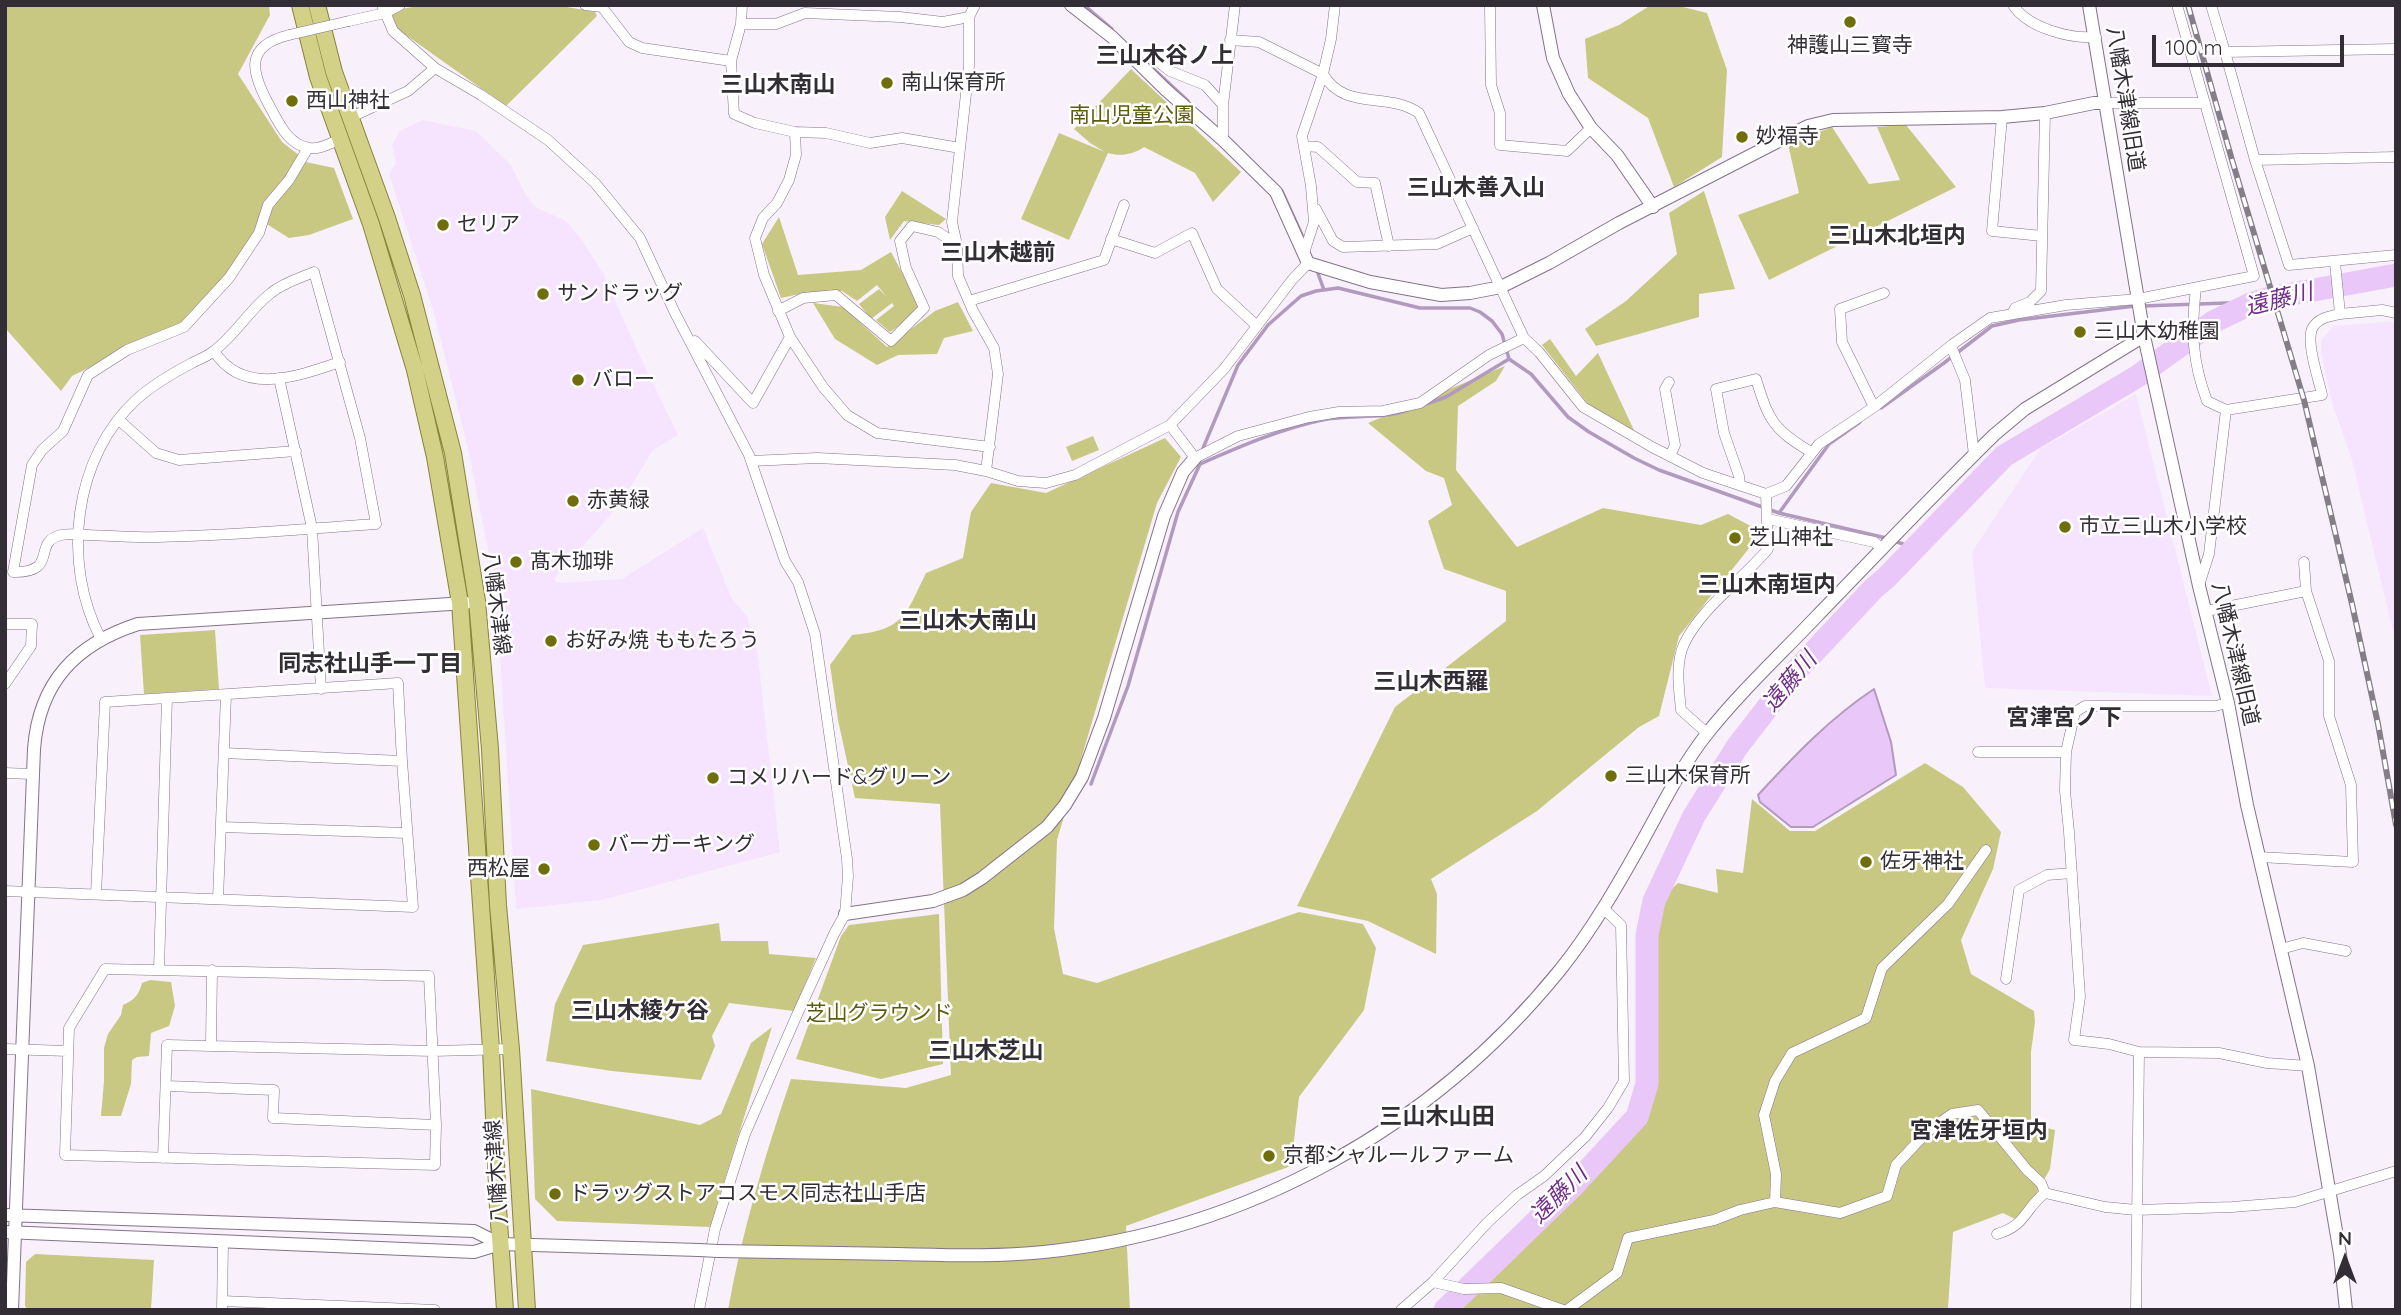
<!DOCTYPE html>
<meta charset="utf-8">
<style>
body{margin:0}
#map{position:relative;width:2401px;height:1315px;overflow:hidden;background:#f8f1fc;font-family:Quicksand,sans-serif}
canvas{display:block}
.frame{position:absolute;inset:0;border:7px solid #332d36;pointer-events:none}
.north{position:absolute;left:2310px;top:1224px;width:70px;height:70px;-webkit-text-stroke:5px #fff;paint-order:stroke;rotate:0deg;font-size:19px;font-weight:700;line-height:28px;text-align:center;color:#332d36}
.north::after{content:'';display:block;margin:auto;width:24px;height:32px;background:#332d36;clip-path:polygon(50% 0,100% 100%,50% 72%,0 100%)}
.scale{position:absolute;left:2152px;top:35px;width:192px;height:32px;box-sizing:border-box;border:4px solid #332d36;border-top:0;padding-left:9px;font-size:21px;line-height:24px;white-space:nowrap;color:#332d36;-webkit-text-stroke:5px #fff;paint-order:stroke}
</style>
<div id="map">
<canvas width="2401" height="1315"></canvas>
<div class="frame"></div>
<div class="north">N</div>
<div class="scale">100 m</div>
</div>
<script>
const g = document.querySelector('canvas').getContext('2d');
g.lineJoin = 'round';
function fill(path, color) { g.fillStyle = color; g.fill(path, 'evenodd'); }
function trace(path, color, width, dash) { g.strokeStyle = color; g.lineWidth = width; g.lineCap = dash ? 'butt' : 'round'; g.setLineDash(dash || []); g.stroke(path); }
function drawText(font, color, halo, rows, align = 'center') {
  g.font = font + ' Quicksand,"Noto Sans JP",sans-serif'; g.lineWidth = 5; g.setLineDash([]); g.textBaseline = 'middle'; g.strokeStyle = halo; g.fillStyle = color; for (const [text, x, y, turn = 0] of rows) {
    g.save(); g.translate(x, y); g.rotate((+turn || 0) * Math.PI / 180); g.textAlign = isNaN(turn) ? turn : align; if (halo) g.strokeText(text, 0, 0); g.fillText(text, 0, 0); g.restore();
  }
}
fill(new Path2D(`
 M423,120L476,131L510,164L526,195L535,207L566,221L582,240L603,273L637,350L678,435L653,450L628,491L608,518L554,579L557,583L622,579L703,528L732,599L746,615L754,635L758,656L780,852L602,900L516,909L496,591L468,448L433,310L389,174L396,163L392,145L400,131Z
 M2396,321V644L2352,460L2332,403L2321,352V340L2334,326Z
 M2136,394L2212,696L1985,688L1972,552L2040,449Z`), '#f6e4ff');
fill(new Path2D(`
 M5,5H269L270,15L238,74L282,142L300,156L255,231L225,276L180,323L72,376L61,391L5,328Z
 M426,5H556L595,12L597,16L506,106L396,28L388,11Z
 M1651,5H1675L1707,13L1727,70L1722,157L1674,187L1648,118L1588,78L1585,39L1619,25Z
 M1131,69L1241,172L1213,202L1195,173L1144,147C1135,154 1120,157 1108,153L1069,240L1021,219L1059,133L1105,152L1090,143L1074,129Z
 M1906,125L1956,187L1769,280L1738,215L1799,193L1788,144L1832,127L1869,184L1900,180L1877,127Z
 M306,162L334,168L353,219L309,235L289,238L265,223L282,191Z
 M902,191L946,219L939,225L904,221L890,240L885,217Z
 M1704,191L1735,289L1699,294V317L1596,346L1585,329L1626,301L1677,254L1669,213Z
 M779,217L798,275L861,270L891,252L922,310L890,332L876,320L894,306L892,303L871,319L859,304L879,289L887,297L877,285L857,301L842,291L804,293L781,298L762,244Z
 M958,302L973,331L944,338L937,354L898,355L877,365L835,339L813,303L843,307L887,347L935,311Z
 M1550,339L1576,376L1598,353L1638,439L1588,404L1542,345Z
 M1505,366L1496,381L1458,406L1456,470L1517,547L1603,508L1701,525L1728,514L1762,532L1679,636L1659,716L1639,727L1537,811L1431,879L1437,894L1436,954L1368,921L1297,906L1395,707L1506,621V591L1444,569L1428,521L1452,505L1444,478L1426,471L1368,423Z
 M1093,436L1099,450L1072,461L1066,447Z
 M1165,438L1181,457L1157,503L1057,840L1054,928L1063,974L1097,983L1299,912L1363,924L1376,948L1364,1010L1299,1097L1291,1166L1126,1226L1130,1310H728C742,1231 765,1155 791,1079L906,1088L951,1075L940,804L855,798L838,720L830,665L852,635C904,630 905,616 926,573L963,558L971,512L991,483L1046,493Z
 M215,630L219,689L144,694L140,635Z
 M1925,763L1963,787L2001,832L1993,869L1961,940L1971,974L2034,1011L2035,1022L2031,1052V1124L2055,1130L2050,1169L2021,1222L2003,1213L1953,1232L1948,1308L1456,1310L1515,1255L1640,1124L1652,1080L1653,934L1662,898L1678,883L1718,893L1716,869L1743,873L1752,799L1790,831H1815Z
 M939,914L943,1064L881,1079L796,1059L841,936L849,925Z
 M719,923L721,941H768L769,954L816,958L794,1011L729,1003L712,1036L715,1046L701,1080L612,1071L546,1061L555,1004L583,945Z
 M150,980L171,982L175,1006L169,1026L151,1033L149,1056L137,1057L132,1060L131,1084L121,1116H101L104,1081V1048L108,1034L121,1015L123,1005C135,1000 139,994 142,983Z
 M772,1027L710,1227L557,1221L535,1199L531,1089L700,1125L721,1114L751,1043Z
 M35,1254L154,1260L151,1310H28L25,1306L26,1262Z`), '#c8c882');
const water = new Path2D(`
 M1874,689L1891,742L1896,775L1813,827H1791L1760,802L1758,795C1794,756 1830,718 1874,689Z`);
fill(water, '#e9c7f8');
trace(water, '#b299be', 2);
trace(new Path2D(`
 M1084,5L1112,29
 M1145,61L1188,101
 M1282,191L1302,235
 M1316,268L1324,290
 M2143,306L2254,302
 M1426,404L1446,397L1509,359
 M1881,408L1944,363L1992,326L2019,320L2135,306
 M1201,453L1238,365L1268,325L1301,296L1316,291L1338,288L1420,308H1470L1480,312L1492,321L1502,334L1509,359L1531,374L1568,417L1589,432L1634,458L1659,470L1779,513L1886,538
 M1198,469L1199,460
 M1779,513L1829,444L1860,422
 M1894,541L1915,548
 M1091,784L1128,686L1178,512L1200,464C1239,447 1280,429 1322,420C1351,414 1381,420 1408,410`), '#b299be', 3.5);
trace(new Path2D(`
 M1445,1310L1574,1185L1637,1117L1647,1084V935L1654,901L1694,816L1737,747L1795,672L1873,589L1886,578L2004,456L2138,376L2213,322L2250,304L2270,298L2396,275`), '#e9c7f8', 23);
const minor = new Path2D(`
 M382,5L393,31L435,68L481,95L548,140L595,183L640,238L675,313L749,455L785,561L798,582L815,634L847,859L848,876L845,914L834,934L796,1017L745,1134L715,1229L699,1310
 M585,5L602,7L629,42L642,48L731,61
 M742,5L741,24L731,61L734,114L755,123L795,132L826,133L870,143L902,138L960,148
 M975,5L969,17V66L952,222L957,245L958,276L973,311L994,348L998,374L986,471L1018,481L1046,483L1075,475L1170,425L1224,369L1292,280L1308,263
 M1490,5L1491,85L1500,113V145L1567,151L1591,128
 M2013,5C2028,28 2070,39 2096,37
 M2211,5L2225,52L2396,49
 M349,21L385,13L400,5
 M741,24H776L805,13L900,17L943,22L969,17
 M289,35C244,46 251,72 269,105C279,123 287,144 309,148C319,150 331,143 340,139L342,136
 M1230,40L1259,42L1323,74C1345,112 1387,91 1419,113L1524,338L1539,352L1583,407L1652,447L1703,473L1766,494L1786,486L1819,444L1874,407L1953,344L1990,318L2066,305L2138,299L2254,276L2177,5
 M2225,52L2255,160L2289,265L2396,255
 M1152,57L1170,71L1205,85L1223,105
 M2106,103H2205
 M2002,117L1992,231L2042,236
 M349,118L408,91L435,68
 M795,132L796,155L789,180L777,203L763,218L755,238L764,275L790,337L823,387L847,415L877,433L990,447
 M1223,140V105L1235,5
 M1304,146L1318,147L1357,182L1375,183L1389,246
 M2255,160L2396,157
 M1316,209L1333,241L1343,247L1437,244L1473,228
 M1111,239L1155,253L1192,233L1217,289L1257,326
 M1304,253L1314,222L1311,186L1302,136L1323,74L1331,39L1335,5
 M2335,262L2340,314L2382,310L2396,313
 M2196,288C2191,330 2192,361 2207,401L2226,410L2322,395C2319,380 2306,343 2312,329C2317,318 2330,316 2340,314
 M969,301L1104,260L1124,205
 M778,311L803,298L836,295L891,341L924,308L906,268L900,241L912,226L938,232L957,245
 M2012,314L2015,308L2030,302L2041,291L2045,113
 M695,341L753,403L790,337
 M1951,346L1965,380L1974,455
 M214,351C243,397 299,376 340,362
 M279,378L312,528L321,689
 M1669,382L1665,389L1675,445L1670,456
 M1874,407L1842,342L1840,309L1884,293
 M119,420L156,453L179,460L296,451
 M1170,425L1195,458L1238,436L1309,417L1339,412L1383,411L1420,403L1489,355L1524,338
 M751,461L817,458L955,465L986,471
 M1740,485L1739,476L1724,433L1716,389L1756,379C1769,421 1773,429 1811,452
 M1768,519L1874,542L1883,549
 M2199,585L2209,554L2226,410
 M2206,611L2306,591
 M5,624H32L31,646L5,684
 M101,639C61,564 73,456 138,398C154,384 173,373 192,363C199,359 209,356 215,350C236,334 250,309 271,293C283,283 300,278 314,272L360,438L376,524C304,529 230,536 158,537C134,538 111,536 88,535C80,535 70,533 61,535C31,542 60,573 13,572L32,465L42,450L63,431L88,375L127,350L184,327L229,278L259,233L268,205L289,180L308,148
 M2228,703L2215,706H2085L2075,712L2066,752L2065,791L2069,832L2080,997L2074,1040L2109,1044L2139,1052L2219,1053L2267,1063L2308,1066
 M1708,734L1681,710C1679,689 1675,664 1684,644C1701,608 1742,580 1768,549L1766,494
 M1978,752H2066
 M224,753L402,761
 M5,773L32,774
 M221,827L407,833
 M2259,857L2353,862L2351,785L2329,716V661L2306,591L2304,562
 M5,891L413,907L402,761L398,683L105,702L96,894
 M218,899L226,695
 M2281,949L2303,943L2346,951
 M105,969L429,976L436,1125L435,1165L65,1155L69,1028Z
 M159,969L167,698
 M2006,979L2019,890L2047,875L2072,873
 M211,1045L212,970
 M5,1049L68,1051
 M167,1086L274,1090L273,1118L436,1125
 M163,1158L167,1045L433,1051L511,1049
 M1775,1202L1776,1174L1764,1115L1775,1081L1792,1053L1866,1018L1882,968L1948,904L1986,850
 M1997,1234C2027,1225 2024,1209 2045,1193
 M1433,1282L1464,1289L1501,1288L1563,1310
 M222,1301L435,1310
 M222,1310L223,1242
 M1401,1310L1433,1282L1487,1223L1517,1195L1544,1176L1585,1137L1608,1108L1624,1081L1621,925L1603,908
 M1567,1310L1617,1273L1628,1238L1714,1220L1740,1210L1775,1202L1840,1213L1887,1196L1896,1165L1927,1132L1952,1114L1978,1110L2027,1170L2041,1183L2045,1193L2105,1207L2136,1210L2232,1207L2295,1202L2396,1171
 M2136,1310L2139,1052`);
const tertiary = new Path2D(`
 M1071,5L1112,37L1166,90L1223,140L1276,192L1308,263L1370,282L1441,295L1470,293L1501,287L1549,263L1619,223L1808,126L1833,120L2002,117L2045,113L2094,103H2106
 M1543,5L1553,58L1569,94L1591,128L1617,155L1653,207
 M2089,5L2144,336L2199,586L2228,703L2247,805L2308,1066L2340,1254L2346,1310
 M845,914L933,901L963,890L982,878L1047,827L1065,805L1082,777L1104,718L1164,516L1183,472L1195,458
 M5,1215L474,1231L500,1244
 M5,1232L474,1252L500,1244L699,1250
 M718,1251C778,1252 838,1253 898,1254C946,1255 995,1257 1044,1252C1247,1231 1432,1128 1560,970C1592,930 1618,885 1643,840C1663,804 1681,767 1706,735C1740,692 1780,655 1817,616C1876,555 1934,494 1994,435L2025,409L2144,336
 M12,1310L34,749C39,682 76,644 138,624L466,603`);
const primary = new Path2D(`
 M300,5L318,77L371,224L415,370L435,457L460,603L491,1049L498,1208L505,1310
 M317,5L334,72L387,218L412,295L453,453L477,601L490,749L498,905L511,1049L527,1310`);
trace(minor, '#83738a', 11);
trace(tertiary, '#83738a', 14);
trace(primary, '#888337', 18);
trace(minor, '#fff', 10);
trace(tertiary, '#fff', 12);
trace(primary, '#d3d188', 16);
const rail = new Path2D(`
 M2188,5L2232,160L2304,400L2352,604L2378,724L2396,825`);
trace(rail, '#847e88', 6);
trace(rail, '#fff', 3.5, [10]);
const minorBridge = new Path2D(`
 M289,35L349,21`);
const tertiaryBridge = new Path2D(`
 M699,1250L718,1251`);
trace(minorBridge, '#83738a', 11, []);
trace(tertiaryBridge, '#83738a', 14, []);
trace(minorBridge, '#fff', 10);
trace(tertiaryBridge, '#fff', 12);
for (const [x, y, r, color] of [
 [1850,22,7,"#706d0c"],
 [887,83,7,"#706d0c"],
 [292,101,7,"#706d0c"],
 [1742,137,7,"#706d0c"],
 [443,225,7,"#706d0c"],
 [543,294,7,"#706d0c"],
 [2080,332,7,"#706d0c"],
 [578,380,7,"#706d0c"],
 [573,501,7,"#706d0c"],
 [2065,527,7,"#706d0c"],
 [1735,538,7,"#706d0c"],
 [516,562,7,"#706d0c"],
 [551,641,7,"#706d0c"],
 [1611,776,7,"#706d0c"],
 [713,778,7,"#706d0c"],
 [594,845,7,"#706d0c"],
 [1866,862,7,"#706d0c"],
 [544,869,7,"#706d0c"],
 [1269,1156,7,"#706d0c"],
 [555,1194,7,"#706d0c"]
]) { const dot = new Path2D(); dot.arc(x, y, r, 0, 2 * Math.PI); g.fillStyle = color; g.fill(dot); trace(dot, '#fff', 2.5); }
drawText('21px', '#332d36', '#fff', [
 ["神護山三寳寺",1850,46,"center"],
 ["南山保育所",901,83],
 ["西山神社",306,101],
 ["妙福寺",1756,137],
 ["セリア",457,225],
 ["サンドラッグ",557,294],
 ["三山木幼稚園",2094,332],
 ["バロー",592,380],
 ["赤黄緑",587,501],
 ["市立三山木小学校",2079,527],
 ["芝山神社",1749,538],
 ["髙木珈琲",530,562],
 ["お好み焼 ももたろう",565,641],
 ["三山木保育所",1625,776],
 ["コメリハード&グリーン",727,778],
 ["バーガーキング",608,845],
 ["佐牙神社",1880,862],
 ["西松屋",530,869,"right"],
 ["京都シャルールファーム",1283,1156],
 ["ドラッグストアコスモス同志社山手店",569,1194]
], 'left');
drawText('21px', '#332d36', '#fff', [
 ["八幡木津線旧道",2125,99,81],
 ["八幡木津線",496,603,83],
 ["八幡木津線旧道",2235,654,77],
 ["八幡木津線",497,1172,-94]
]);
drawText('21px', '#5d5b0e', '#fff', [
 ["南山児童公園",1132,116],
 ["芝山グラウンド",879,1014]
]);
drawText('bold 23px', '#332d36', '#fff', [
 ["三山木谷ノ上",1165,56],
 ["三山木南山",778,85],
 ["三山木善入山",1476,188],
 ["三山木北垣内",1897,236],
 ["三山木越前",998,253],
 ["三山木南垣内",1767,585],
 ["三山木大南山",968,621],
 ["同志社山手一丁目",370,664],
 ["三山木西羅",1431,682],
 ["宮津宮ノ下",2064,718],
 ["三山木綾ケ谷",640,1011],
 ["三山木芝山",986,1051],
 ["三山木山田",1437,1117],
 ["宮津佐牙垣内",1979,1131]
]);
drawText('italic 23px', '#702d89', '#fff', [
 ["遠藤川",2279,300,-14],
 ["遠藤川",1790,682,-50],
 ["遠藤川",1559,1195,-45]
]);
</script>
